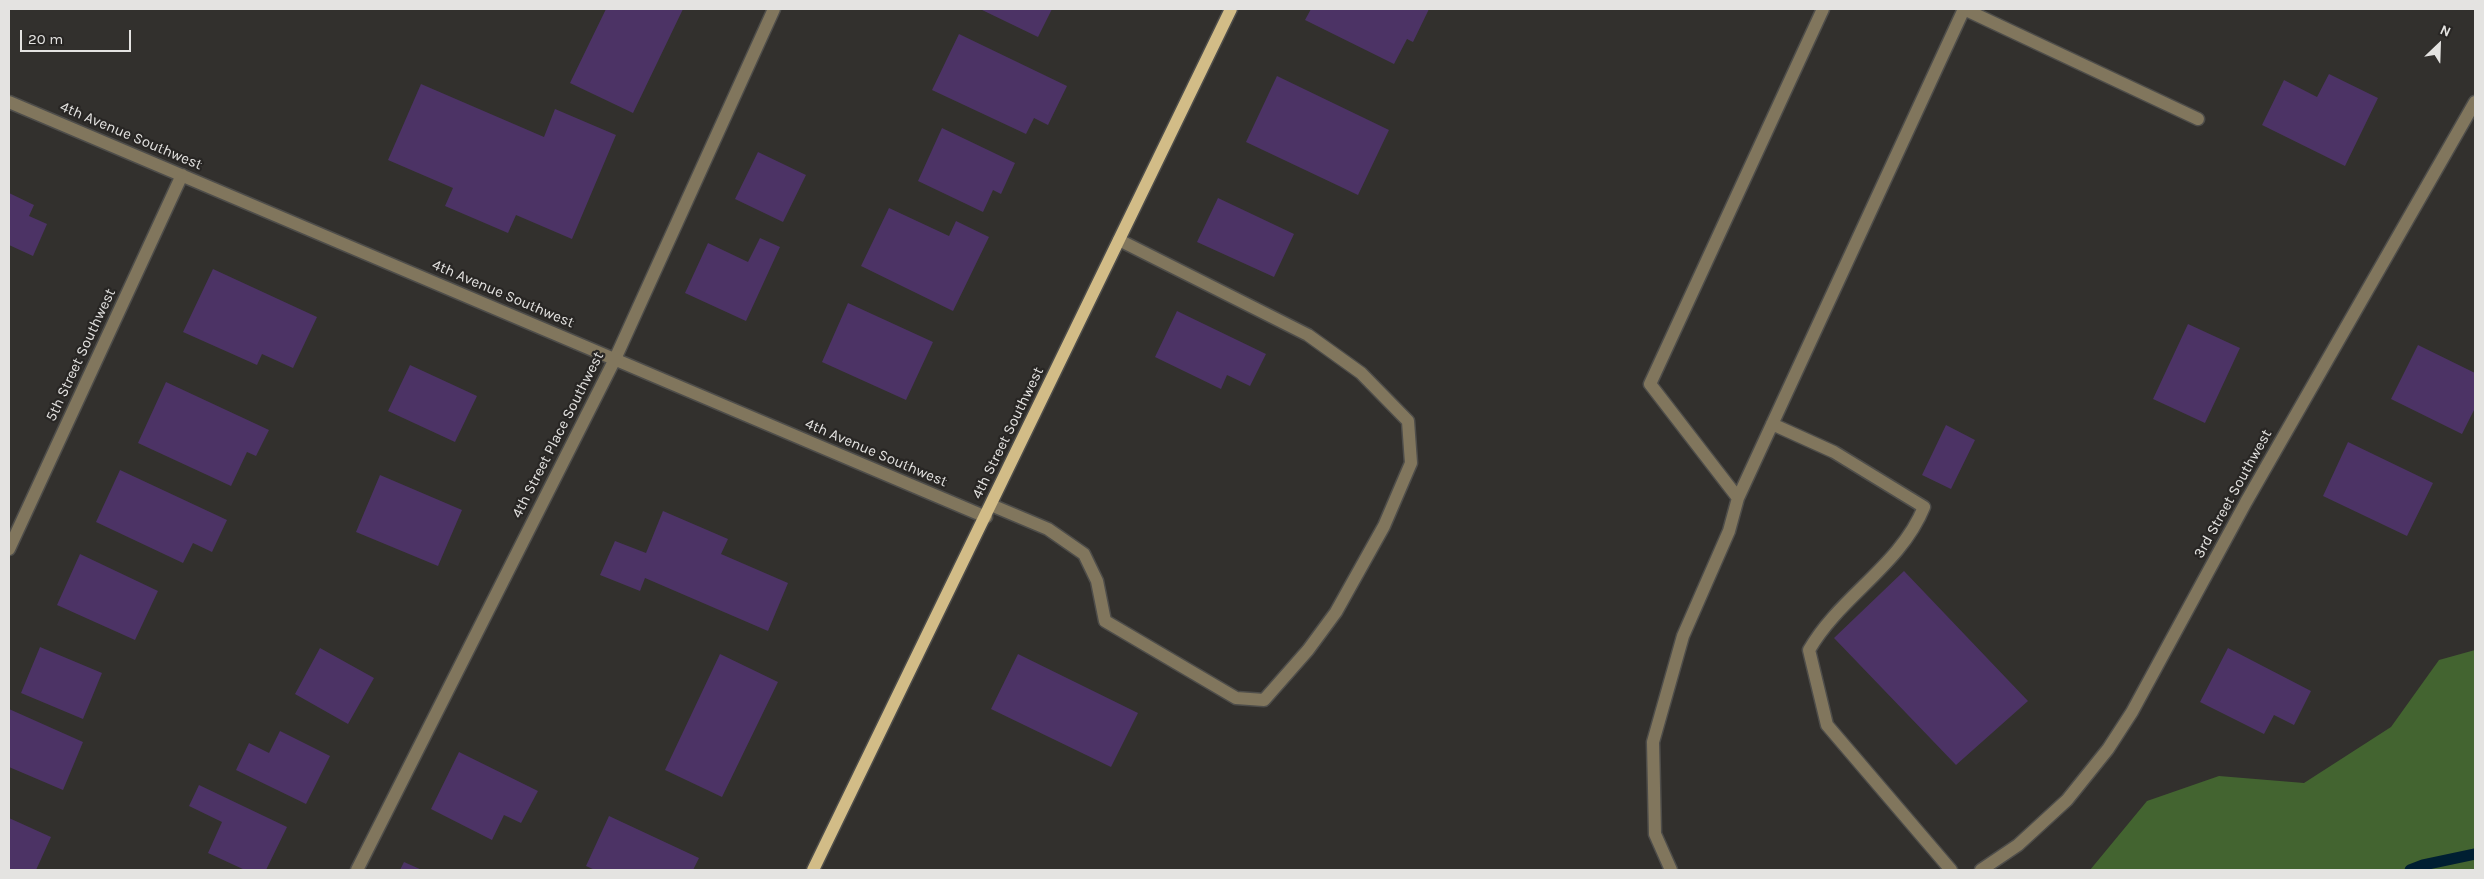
<!DOCTYPE html>
<style>
body{margin:0}
#map{position:relative;width:2484px;height:879px;overflow:hidden;background:#32302d;font-family:Karla,sans-serif}
canvas{display:block}
.frame{position:absolute;inset:0;border:10px solid #e4e3e1;pointer-events:none}
.north{position:absolute;left:2414px;top:20px;width:50px;height:50px;-webkit-text-stroke:4px #282624;paint-order:stroke;rotate:24deg;font-size:14px;font-weight:700;line-height:20px;text-align:center;color:#e4e3e1}
.north::after{content:'';display:block;margin:auto;width:18px;height:22px;background:#e4e3e1;clip-path:polygon(50% 0,100% 100%,50% 72%,0 100%)}
.scale{position:absolute;left:20px;top:30px;width:111px;height:22px;box-sizing:border-box;border:2px solid #e4e3e1;border-top:0;padding-left:6px;font-size:15px;line-height:18px;white-space:nowrap;color:#e4e3e1;-webkit-text-stroke:4px #282624;paint-order:stroke}
</style>
<div id="map">
<canvas width="2484" height="879"></canvas>
<div class="frame"></div>
<div class="north">N</div>
<div class="scale">20 m</div>
</div>
<script>
const g = document.querySelector('canvas').getContext('2d');
g.lineJoin = 'round';
function fill(path, color) { g.fillStyle = color; g.fill(path, 'evenodd'); }
function trace(path, color, width, dash) { g.strokeStyle = color; g.lineWidth = width; g.lineCap = dash ? 'butt' : 'round'; g.setLineDash(dash || []); g.stroke(path); }
function drawText(font, color, halo, rows, align = 'center') {
  g.font = font + ' Karla,sans-serif'; g.lineWidth = 4.5; g.setLineDash([]); g.textBaseline = 'middle'; g.strokeStyle = halo; g.fillStyle = color; for (const [text, x, y, turn = 0] of rows) {
    g.save(); g.translate(x, y); g.rotate((+turn || 0) * Math.PI / 180); g.textAlign = isNaN(turn) ? turn : align; if (halo) g.strokeText(text, 0, 0); g.fillText(text, 0, 0); g.restore();
  }
}
fill(new Path2D(`
 M2475,650V870H2090L2147,801L2219,776L2304,783L2391,727L2439,660Z`), '#436430');
trace(new Path2D(`
 M2410,870L2423,865L2475,854`), '#001f32', 11);
fill(new Path2D(`
 M606,9H683L633,113L570,83Z
 M980,9H1052L1038,37Z
 M1311,9H1429L1413,42L1407,39L1394,64L1305,20Z
 M959,34L1067,86L1048,125L1034,118L1026,134L932,90Z
 M2329,74L2378,98L2345,166L2262,125L2284,80L2317,97Z
 M1277,76L1389,130L1358,195L1246,142Z
 M421,84L544,137L555,109L616,135L572,239L516,215L508,233L445,206L453,188L388,160Z
 M942,128L1015,163L1001,194L993,190L983,212L918,181Z
 M758,152L806,175L783,222L735,199Z
 M9,193L34,205L29,216L47,224L33,256L9,245Z
 M1218,198L1294,234L1274,277L1197,242Z
 M889,208L949,236L956,221L989,237L953,311L861,266Z
 M760,238L780,247L746,321L685,293L708,243L748,262Z
 M213,269L317,317L293,368L262,354L257,365L183,332Z
 M848,303L933,342L906,400L822,362Z
 M1177,311L1266,354L1250,386L1227,375L1221,389L1155,357Z
 M2188,324L2240,348L2205,423L2153,399Z
 M2418,345L2475,373V408L2462,434L2391,399Z
 M410,365L477,396L455,442L388,411Z
 M166,382L269,430L256,456L247,452L231,486L138,443Z
 M1946,425L1975,440L1951,489L1922,475Z
 M2348,442L2433,483L2407,536L2323,496Z
 M120,470L227,520L212,552L193,543L183,563L96,522Z
 M380,475L462,510L438,566L356,532Z
 M663,511L728,539L721,554L788,583L768,631L645,578L640,591L600,575L615,541L646,553Z
 M80,554L158,591L135,640L57,605Z
 M1904,571L2028,701L1956,765L1834,638Z
 M40,647L102,673L83,719L21,693Z
 M320,648L374,678L348,724L295,694Z
 M2228,648L2311,691L2294,725L2274,715L2264,734L2200,702Z
 M720,654L778,682L722,797L665,770Z
 M1018,654L1138,713L1111,767L991,709Z
 M9,709L83,742L63,790L9,767Z
 M280,731L330,756L306,804L236,770L249,743L269,753Z
 M459,752L538,791L521,823L504,815L492,840L431,809Z
 M199,785L287,827L266,870H245L208,853L222,822L189,806Z
 M609,816L699,858L693,870H595L586,866Z
 M9,818L51,837L36,870H9Z
 M404,862L422,870H400Z`), '#4c3365');
const minor = new Path2D(`
 M1964,9L2198,119
 M9,102L986,517
 M1772,424L1834,452L1924,507C1900,566 1840,596 1809,650L1827,725L1951,870
 M1738,498L1650,384L1823,9
 M991,505L1048,529L1084,554L1097,581L1105,621L1236,698L1264,700L1308,650L1336,612L1384,526L1411,463L1408,421L1361,373L1308,335L1119,240
 M9,549L182,175
 M357,870L615,359L774,9
 M1671,870L1655,834L1653,742L1683,636L1729,531L1738,498L1964,9
 M1981,870L2018,845L2067,800L2108,749L2132,712L2246,502L2475,102`);
const major = new Path2D(`
 M813,870L1231,9`);
trace(minor, '#4e4d4a', 15);
trace(major, '#4e4d4a', 15);
trace(minor, '#81765d', 12);
trace(major, '#d2bc87', 12);
drawText('15px', '#e4e3e1', '#282624', [
 ["4th Avenue Southwest",131,136,23],
 ["4th Avenue Southwest",503,294,23],
 ["5th Street Southwest",81,355,-65],
 ["4th Street Southwest",1008,433,-64],
 ["4th Street Place Southwest",558,435,-63],
 ["4th Avenue Southwest",876,453,23],
 ["3rd Street Southwest",2233,494,-61]
]);
</script>
